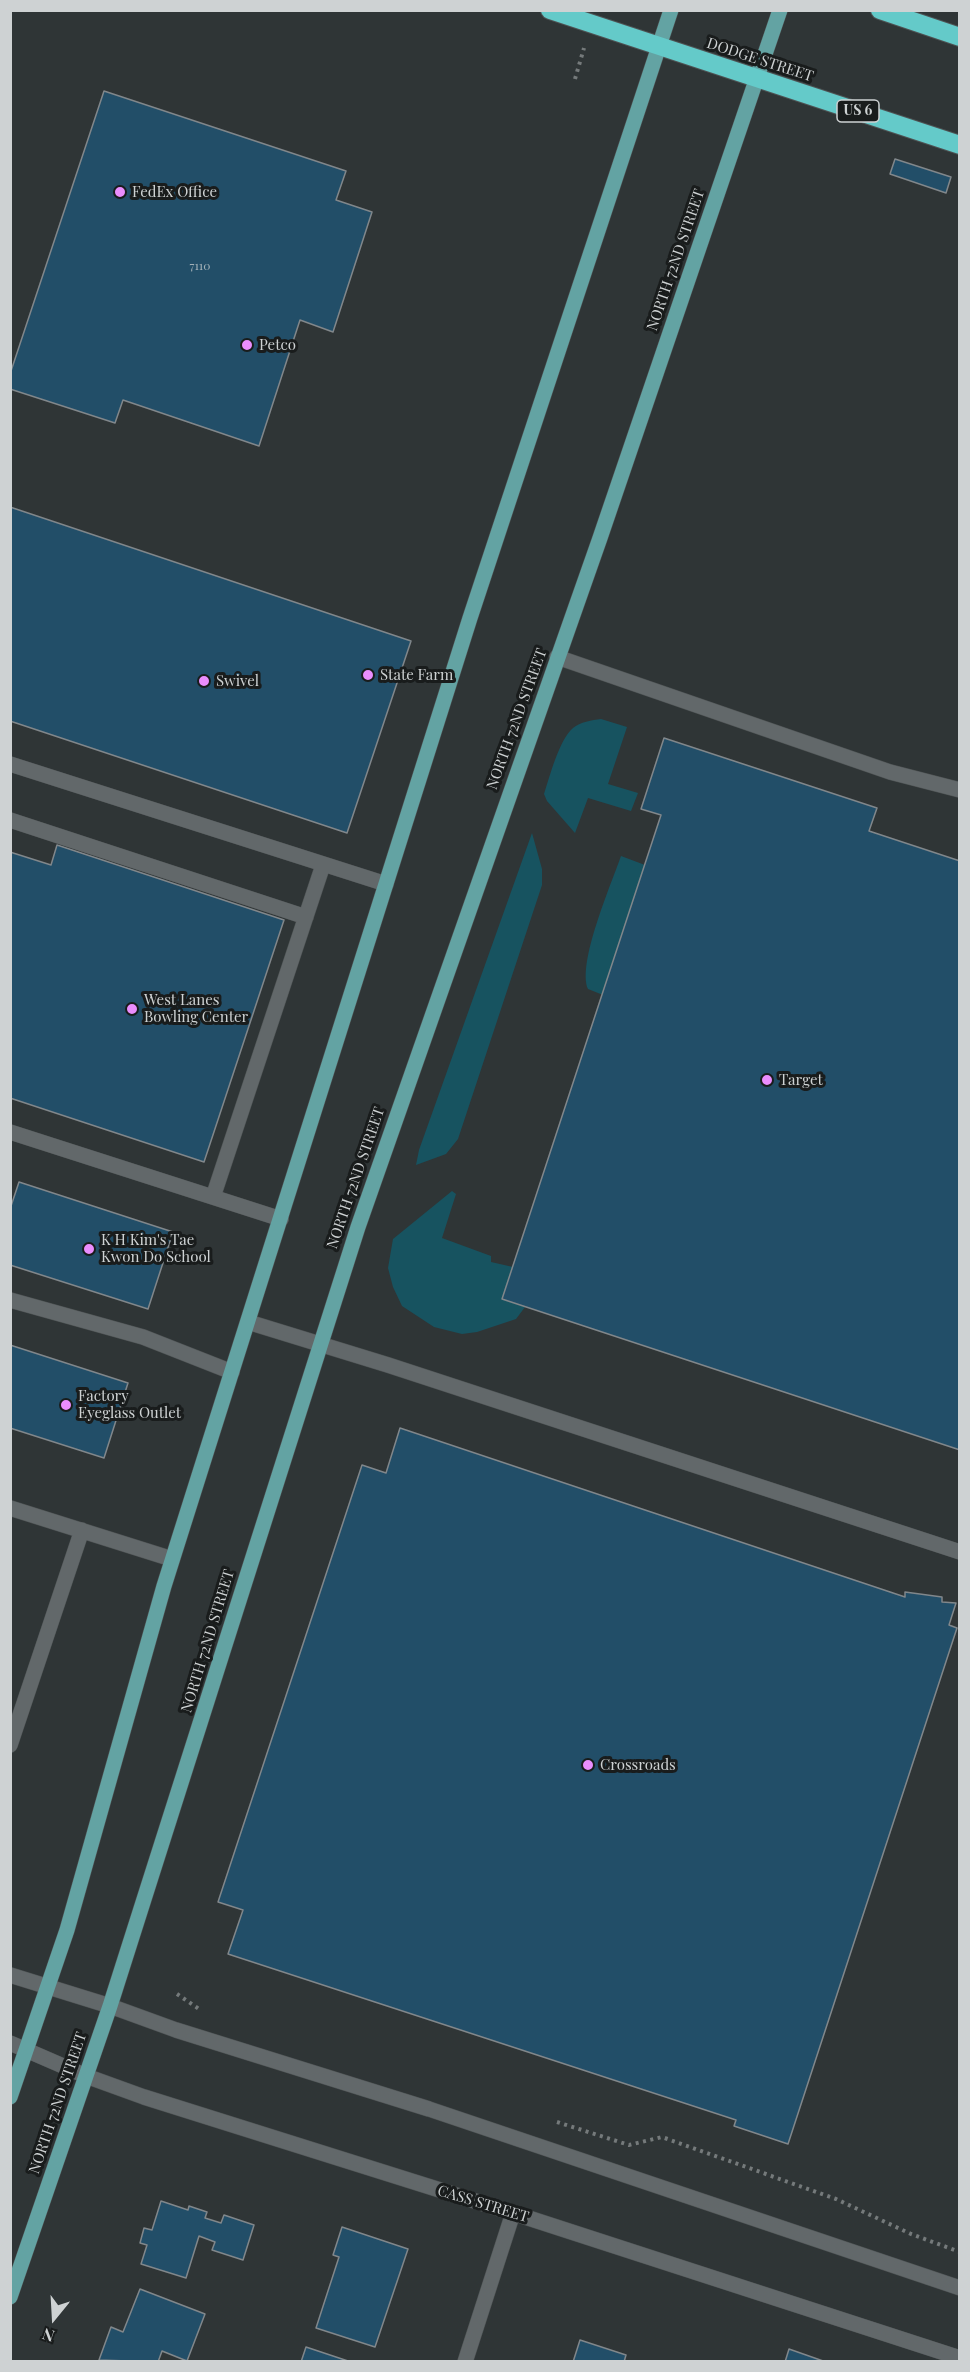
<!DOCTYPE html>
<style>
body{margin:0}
#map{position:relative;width:970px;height:2372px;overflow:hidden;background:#2f3536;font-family:"Playfair Display",serif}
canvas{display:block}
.frame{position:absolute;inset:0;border:12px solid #ced2d3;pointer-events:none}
.north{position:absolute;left:24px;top:2288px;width:60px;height:60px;-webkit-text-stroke:4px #191c1c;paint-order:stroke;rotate:198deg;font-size:16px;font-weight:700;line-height:24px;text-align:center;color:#ced2d3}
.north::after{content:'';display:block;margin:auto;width:21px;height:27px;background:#ced2d3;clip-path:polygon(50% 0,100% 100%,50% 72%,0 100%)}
</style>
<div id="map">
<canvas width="970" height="2372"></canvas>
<div class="frame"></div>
<div class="north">N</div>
</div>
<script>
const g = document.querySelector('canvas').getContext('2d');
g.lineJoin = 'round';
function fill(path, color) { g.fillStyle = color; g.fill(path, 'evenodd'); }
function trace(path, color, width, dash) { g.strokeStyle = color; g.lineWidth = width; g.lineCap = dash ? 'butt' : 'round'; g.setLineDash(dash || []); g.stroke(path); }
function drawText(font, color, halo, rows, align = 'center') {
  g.font = font + ' "Playfair Display",serif'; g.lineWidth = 6; g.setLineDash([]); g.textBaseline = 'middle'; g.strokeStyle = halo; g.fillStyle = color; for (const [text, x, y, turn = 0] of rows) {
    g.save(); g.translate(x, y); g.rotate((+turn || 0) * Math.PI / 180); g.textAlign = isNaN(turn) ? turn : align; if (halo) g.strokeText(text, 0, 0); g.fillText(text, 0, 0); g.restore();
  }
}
fill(new Path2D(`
 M601,719L627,727L608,784L638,793L631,811L588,798L575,833L547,801L544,794C550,776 559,740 573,728C580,722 592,720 601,719Z
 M532,833L542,869V885L458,1139L446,1154L416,1165L419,1150Z
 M621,856L645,865L603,995L588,989C577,963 611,885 621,856Z
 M452,1191L456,1194L442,1238L491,1256V1262L513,1267L502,1299L525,1307L516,1319L477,1332L462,1334L434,1327L402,1306L393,1287L388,1268L393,1239Z`), '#175360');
const building = new Path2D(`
 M104,91L346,171L336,200L372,212L333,332L300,320L259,446L123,400L115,423L10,389V374Z
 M895,159L951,177L946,193L890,174Z
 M10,507L411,641L347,833L10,721Z
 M664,738L877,808L869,831L960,861V1450L502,1299L661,815L641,809Z
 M57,845L284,920L204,1162L10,1098V852L51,865Z
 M19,1182L173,1232L148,1309L10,1265V1209Z
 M10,1345L128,1383L104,1458L10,1428Z
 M400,1428L905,1597V1592L942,1597V1602L956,1603L949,1625L957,1628L788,2144L734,2126L736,2120L228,1954L243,1910L218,1902L362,1465L386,1473Z
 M161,2201L188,2210L189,2206L207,2212L205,2218L221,2223L224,2215L254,2225L243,2260L212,2250L215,2242L199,2236L186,2278L141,2264L147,2245L140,2243L144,2228L152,2230Z
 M342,2227L408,2249L375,2347L316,2328L339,2257L333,2255Z
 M140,2289L205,2314L187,2361L162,2351L158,2362L99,2360L111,2327L123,2332Z
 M580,2340L626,2355L624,2362H573Z
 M306,2347L351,2362H301Z
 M789,2349L826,2362H785Z`);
fill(building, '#224e68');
trace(building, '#81878b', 1.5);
const lane = new Path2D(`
 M557,657L890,772L960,790
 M10,764L386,884
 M10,820L306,917
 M10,1132L281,1219
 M213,1197L323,865
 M10,1300L143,1337L232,1372
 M248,1322L388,1365L960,1552
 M10,1508L172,1559
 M10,1745L82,1530`);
const street = new Path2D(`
 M465,2362L513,2213`);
const secondary = new Path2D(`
 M10,1975L110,2006L176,2030L429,2109L960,2288
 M10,2043L86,2076L144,2097L513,2213L960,2358`);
const primary = new Path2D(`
 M10,2097L67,1930L164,1586L470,618L671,10
 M10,2297L110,2006L358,1227L600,538L780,10`);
const highway = new Path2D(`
 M550,10L960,145
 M880,10L960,37`);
trace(lane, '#4e5354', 16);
trace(street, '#4e5354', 16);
trace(secondary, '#4e5354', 16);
trace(primary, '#4e5354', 16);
trace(highway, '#4e5354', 20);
trace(new Path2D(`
 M575,79L584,48
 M177,1994L199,2009
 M557,2122L629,2145L662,2137L836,2199L911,2234L960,2252`), '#757a7b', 4, [3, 4.5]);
trace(lane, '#62686a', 15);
trace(street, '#62686a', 15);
trace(secondary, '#62686a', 15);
trace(primary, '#63a3a3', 15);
trace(highway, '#64cac9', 18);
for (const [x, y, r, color] of [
 [120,192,6,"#ea8dfd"],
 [247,345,6,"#ea8dfd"],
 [368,675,6,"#ea8dfd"],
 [204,681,6,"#ea8dfd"],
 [132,1009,6,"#ea8dfd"],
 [767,1080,6,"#ea8dfd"],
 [89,1249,6,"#ea8dfd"],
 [66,1405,6,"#ea8dfd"],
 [588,1765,6,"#ea8dfd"]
]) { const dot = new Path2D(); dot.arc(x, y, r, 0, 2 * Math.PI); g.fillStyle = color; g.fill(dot); trace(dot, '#191c1c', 2); }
drawText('12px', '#a3b1b8', null, [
 ["7110",200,266]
]);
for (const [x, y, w] of [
 [858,111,42]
]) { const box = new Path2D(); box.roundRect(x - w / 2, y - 11, w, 22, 4.5); g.fillStyle = '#191c1c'; g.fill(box); trace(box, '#ced2d3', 1.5); }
drawText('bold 14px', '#ced2d3', null, [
 ["US 6",858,111]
]);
drawText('15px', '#ced2d3', '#191c1c', [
 ["DODGE STREET",760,60,18],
 ["NORTH 72ND STREET",676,260,-71],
 ["NORTH 72ND STREET",517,719,-70],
 ["NORTH 72ND STREET",356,1178,-71],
 ["NORTH 72ND STREET",208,1641,-73],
 ["NORTH 72ND STREET",58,2103,-71],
 ["CASS STREET",483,2204,17]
]);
drawText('15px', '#ced2d3', '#191c1c', [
 ["FedEx Office",132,192],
 ["Petco",259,345],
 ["State Farm",380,675],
 ["Swivel",216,681],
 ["West Lanes",144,1000],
 ["Bowling Center",144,1017],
 ["Target",779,1080],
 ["K H Kim's Tae",101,1240],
 ["Kwon Do School",101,1257],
 ["Factory",78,1396],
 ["Eyeglass Outlet",78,1413],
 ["Crossroads",600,1765]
], 'left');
</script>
